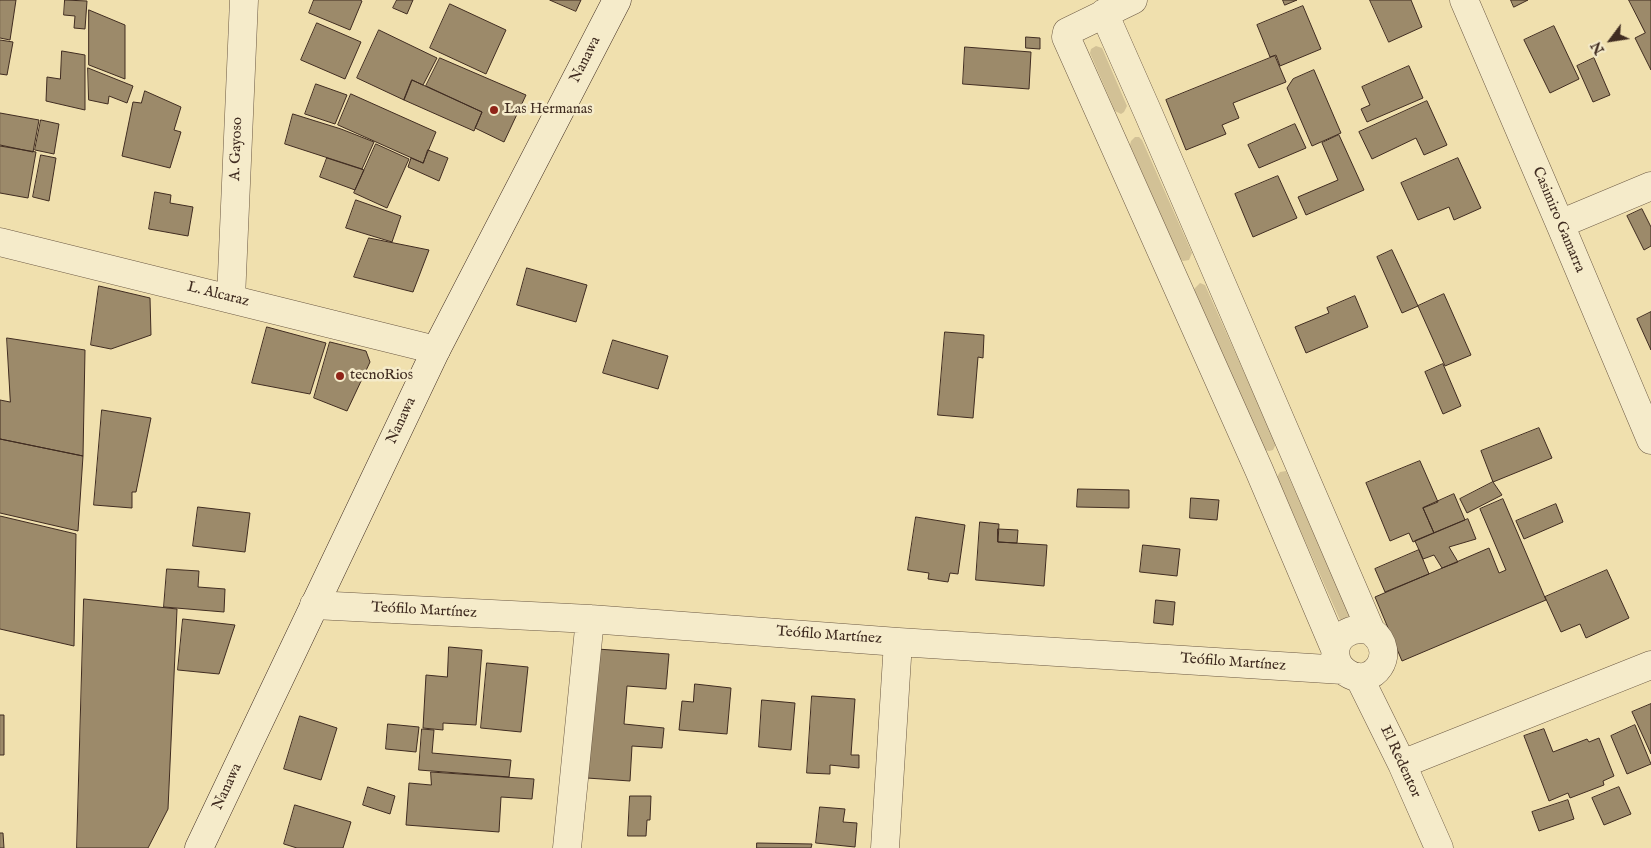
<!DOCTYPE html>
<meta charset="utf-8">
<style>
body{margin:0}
#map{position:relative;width:1651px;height:848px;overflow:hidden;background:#f0e0ae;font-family:"IM FELL English",serif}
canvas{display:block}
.north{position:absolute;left:1586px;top:15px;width:50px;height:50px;-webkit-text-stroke:4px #f5ebca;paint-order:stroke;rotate:239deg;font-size:14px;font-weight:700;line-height:20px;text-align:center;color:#402c21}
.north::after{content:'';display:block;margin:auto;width:18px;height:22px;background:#402c21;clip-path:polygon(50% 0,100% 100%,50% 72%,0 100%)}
</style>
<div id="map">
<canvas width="1651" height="848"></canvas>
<div class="north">N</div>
</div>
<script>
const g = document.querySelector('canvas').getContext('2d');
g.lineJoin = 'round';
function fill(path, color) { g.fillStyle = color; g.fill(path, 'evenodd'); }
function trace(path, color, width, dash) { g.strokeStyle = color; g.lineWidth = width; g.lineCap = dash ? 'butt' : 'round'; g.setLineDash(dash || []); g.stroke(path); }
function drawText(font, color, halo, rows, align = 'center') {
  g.font = font + ' "IM FELL English",serif'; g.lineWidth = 5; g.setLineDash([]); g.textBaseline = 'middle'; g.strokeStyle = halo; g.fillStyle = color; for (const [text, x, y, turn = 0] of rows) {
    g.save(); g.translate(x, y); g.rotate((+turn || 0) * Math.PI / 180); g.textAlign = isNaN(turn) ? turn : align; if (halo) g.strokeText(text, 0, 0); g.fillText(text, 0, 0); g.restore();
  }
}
fill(new Path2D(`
 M1096,46L1102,48L1127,106L1124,112L1121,114L1115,111L1090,53L1091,49Z
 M1135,137H1139L1142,140L1192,253L1189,260L1183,261L1180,259L1130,145L1131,141Z
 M1200,283L1205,285L1276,444L1273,450L1269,451L1264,450L1194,289Z
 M1286,471L1351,618L1342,622L1340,620L1277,477L1280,472Z`), '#d2c196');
const building = new Path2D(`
 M0,0H16L10,40L0,38Z
 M65,0L87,1L85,29L74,28L75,16L64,15Z
 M314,0H360L362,1L350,30L309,13Z
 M397,0H413L407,14L393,8Z
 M550,0H581L576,11Z
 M1283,0H1297L1285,5Z
 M1370,0H1411L1422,27L1389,42Z
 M1511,0H1528L1514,7Z
 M1629,0H1651V70L1635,38L1645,33Z
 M450,4L506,30L486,74L430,48Z
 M1303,6L1321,49L1280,66L1276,55L1270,57L1257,25Z
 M89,10L125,25V79L89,65Z
 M317,23L361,42L345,79L301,60Z
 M1554,26L1579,79L1550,93L1524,40Z
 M379,30L437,58L423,85L412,80L404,100L357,78Z
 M1026,37L1040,38V49L1026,48Z
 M0,40L13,42L7,75L0,74Z
 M965,47L1031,52L1029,89L963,84Z
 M62,51L85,55V110L46,101L47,77L60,79Z
 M1275,56L1286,82L1233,103L1239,118L1222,125L1226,134L1186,150L1166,100Z
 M440,58L526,95L504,142L475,128L482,112L426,86Z
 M1594,58L1610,95L1593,102L1577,66Z
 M1409,66L1423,98L1367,122L1361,109L1370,105L1362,87Z
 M88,68L133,86L127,103L109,96L108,104L89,100Z
 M1314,70L1341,133L1312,146L1287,88L1293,79Z
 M412,80L482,112L474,131L404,100Z
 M316,84L347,95L335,124L305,114Z
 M145,91L181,107L174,130L181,132L170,168L122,156L133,102L141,103Z
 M351,94L436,132L423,163L338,125Z
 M1427,101L1447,145L1424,155L1416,138L1372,159L1359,132Z
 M0,113L39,120L33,152L0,145Z
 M293,114L341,129L374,142L362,169L285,144Z
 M41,120L59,124L54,154L35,150Z
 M1295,124L1306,148L1259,168L1248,145Z
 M1339,135L1364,190L1306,215L1298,197L1338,180L1322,143Z
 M376,144L409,159L387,208L354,193Z
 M0,146L36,152L28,198L0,193Z
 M428,150L448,158L439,181L408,167L411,158L423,163Z
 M41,155L56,158L49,201L33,197Z
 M327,158L364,170L355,190L320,177Z
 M1458,158L1481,208L1454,220L1449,207L1418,220L1401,183Z
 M1278,176L1297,218L1253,237L1235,194Z
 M155,192L171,195L170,203L193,207L188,236L149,229Z
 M356,200L401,216L392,242L346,228Z
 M1642,209L1651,227V246L1644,250L1627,216Z
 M369,238L429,250L413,292L354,277Z
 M1392,250L1418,306L1402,313L1377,257Z
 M527,268L587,285L576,322L517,305Z
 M99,286L150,298L151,335L111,349L91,345Z
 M1444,294L1471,355L1445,366L1418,306Z
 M1355,296L1368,327L1306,353L1295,327L1329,313L1327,308Z
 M1651,312V350L1637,319Z
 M267,327L326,343L310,394L252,383Z
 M945,332L984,335L983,358L978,357L973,418L938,415Z
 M7,338L85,350L83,456L0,439V400L10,402Z
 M613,340L668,356L658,389L603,373Z
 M330,342L366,351L370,362L347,411L314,398Z
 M1443,364L1461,406L1443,414L1425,372Z
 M102,410L151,418L136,492H132V508L94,505Z
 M1539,428L1552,458L1493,482L1481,451Z
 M0,439L83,456L78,531L0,513Z
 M1420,461L1438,502L1423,508L1434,533L1413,542L1409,533L1390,541L1366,483Z
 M1493,482L1502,495L1467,513L1460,499Z
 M1078,489L1129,490V508L1077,507Z
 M1454,494L1465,520L1434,533L1423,508Z
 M1191,498L1219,500L1217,520L1190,518Z
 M1503,499L1546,600L1402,661L1375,597L1489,548L1499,573L1506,570L1480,509Z
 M1556,504L1563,522L1524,539L1516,521Z
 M198,507L250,513L245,552L193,546Z
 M0,516L76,534L74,646L0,629Z
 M916,517L965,525L958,574L950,573L948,582L928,579L929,573L908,570Z
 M1468,519L1476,539L1449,547L1458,562L1442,568L1434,555L1423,559L1415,541Z
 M980,522L999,524L998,542L1047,545L1044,586L976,580Z
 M998,529L1018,530L1017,543L998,542Z
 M1143,545L1180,549L1177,576L1140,572Z
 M1419,550L1429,574L1385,592L1375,569Z
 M167,569L199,571L198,587L225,589L224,612L164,607Z
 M1607,570L1629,618L1586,638L1580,624L1561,632L1545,597Z
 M84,599L177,609L168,809L148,848H77Z
 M1156,600L1175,602L1173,625L1154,623Z
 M183,619L235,625L219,674L178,670Z
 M449,647L482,650L476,725L443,723V730L423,728L426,675L447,677Z
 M597,649L669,654L666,689L627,686L624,724L664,728L662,748L632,746L630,781L587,778Z
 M487,663L528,667L521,732L481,728Z
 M695,684L731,688L727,734L679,730L682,701L693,702Z
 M812,696L855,699L851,755H859V768L830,765V774L807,773Z
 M762,700L795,703L791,750L759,747Z
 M1651,704V754L1632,712Z
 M0,715H4V755H0Z
 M300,716L337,728L321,780L284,769Z
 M388,724L419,727L416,752L386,749Z
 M1635,725L1651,764L1627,774L1611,736Z
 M422,729L434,730L432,753L511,760L509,777L419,770Z
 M1544,729L1553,752L1587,739L1589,742L1599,738L1614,776L1603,781L1604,785L1570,798L1568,793L1549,801L1524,736Z
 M431,772L534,779L532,799L501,797L499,832L406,825L409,783L431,785Z
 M368,787L395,796L390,814L363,805Z
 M1619,787L1631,814L1604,825L1592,798Z
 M630,796H651L650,820H647L646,836H628Z
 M1568,800L1574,819L1539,831L1532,812Z
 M295,805L351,822L343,848H297L284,844Z
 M820,807L845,809L843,822L857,823L855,847L816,843Z
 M0,833H3L4,848H0Z
 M757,843L812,844L811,848H757Z`);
fill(building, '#9c8a6a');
trace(building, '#402c21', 1);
const street = new Path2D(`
 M1133,0L1067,32L1066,37L1259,470L1335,649
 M1464,0L1560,224L1651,440
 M1104,13L1149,115L1371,631C1400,653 1372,690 1347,673C1341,669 1337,664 1336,658C1331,636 1353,625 1371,631
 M1560,224L1651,186
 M0,242L436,350
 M231,298L244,0
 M314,605L590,619L898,642L1343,670
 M1359,677L1402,764L1439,848
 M1402,764L1651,665
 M567,848L590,619
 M885,848L898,642`);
const secondary = new Path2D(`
 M199,848L436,350L617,0`);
trace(street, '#6c5944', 29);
trace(secondary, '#402c21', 29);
trace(street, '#f5ebca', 28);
trace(secondary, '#f5ebca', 28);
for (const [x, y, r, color] of [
 [494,110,5,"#8f2418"],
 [340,376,5,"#8f2418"]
]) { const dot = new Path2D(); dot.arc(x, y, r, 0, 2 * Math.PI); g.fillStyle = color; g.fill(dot); trace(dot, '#f5ebca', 2); }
drawText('15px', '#402c21', '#f5ebca', [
 ["Nanawa",586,60,-63],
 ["A. Gayoso",237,149,-88],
 ["Casimiro Gamarra",1558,220,67],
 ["L. Alcaraz",218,295,14],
 ["Nanawa",402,421,-65],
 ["Teófilo Martínez",424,611,3],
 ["Teófilo Martínez",829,636,4],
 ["Teófilo Martínez",1233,663,4],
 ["El Redentor",1400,762,65],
 ["Nanawa",228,787,-65]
]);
drawText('15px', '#402c21', '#f5ebca', [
 ["Las Hermanas",504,110],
 ["tecnoRios",350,376]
], 'left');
</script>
